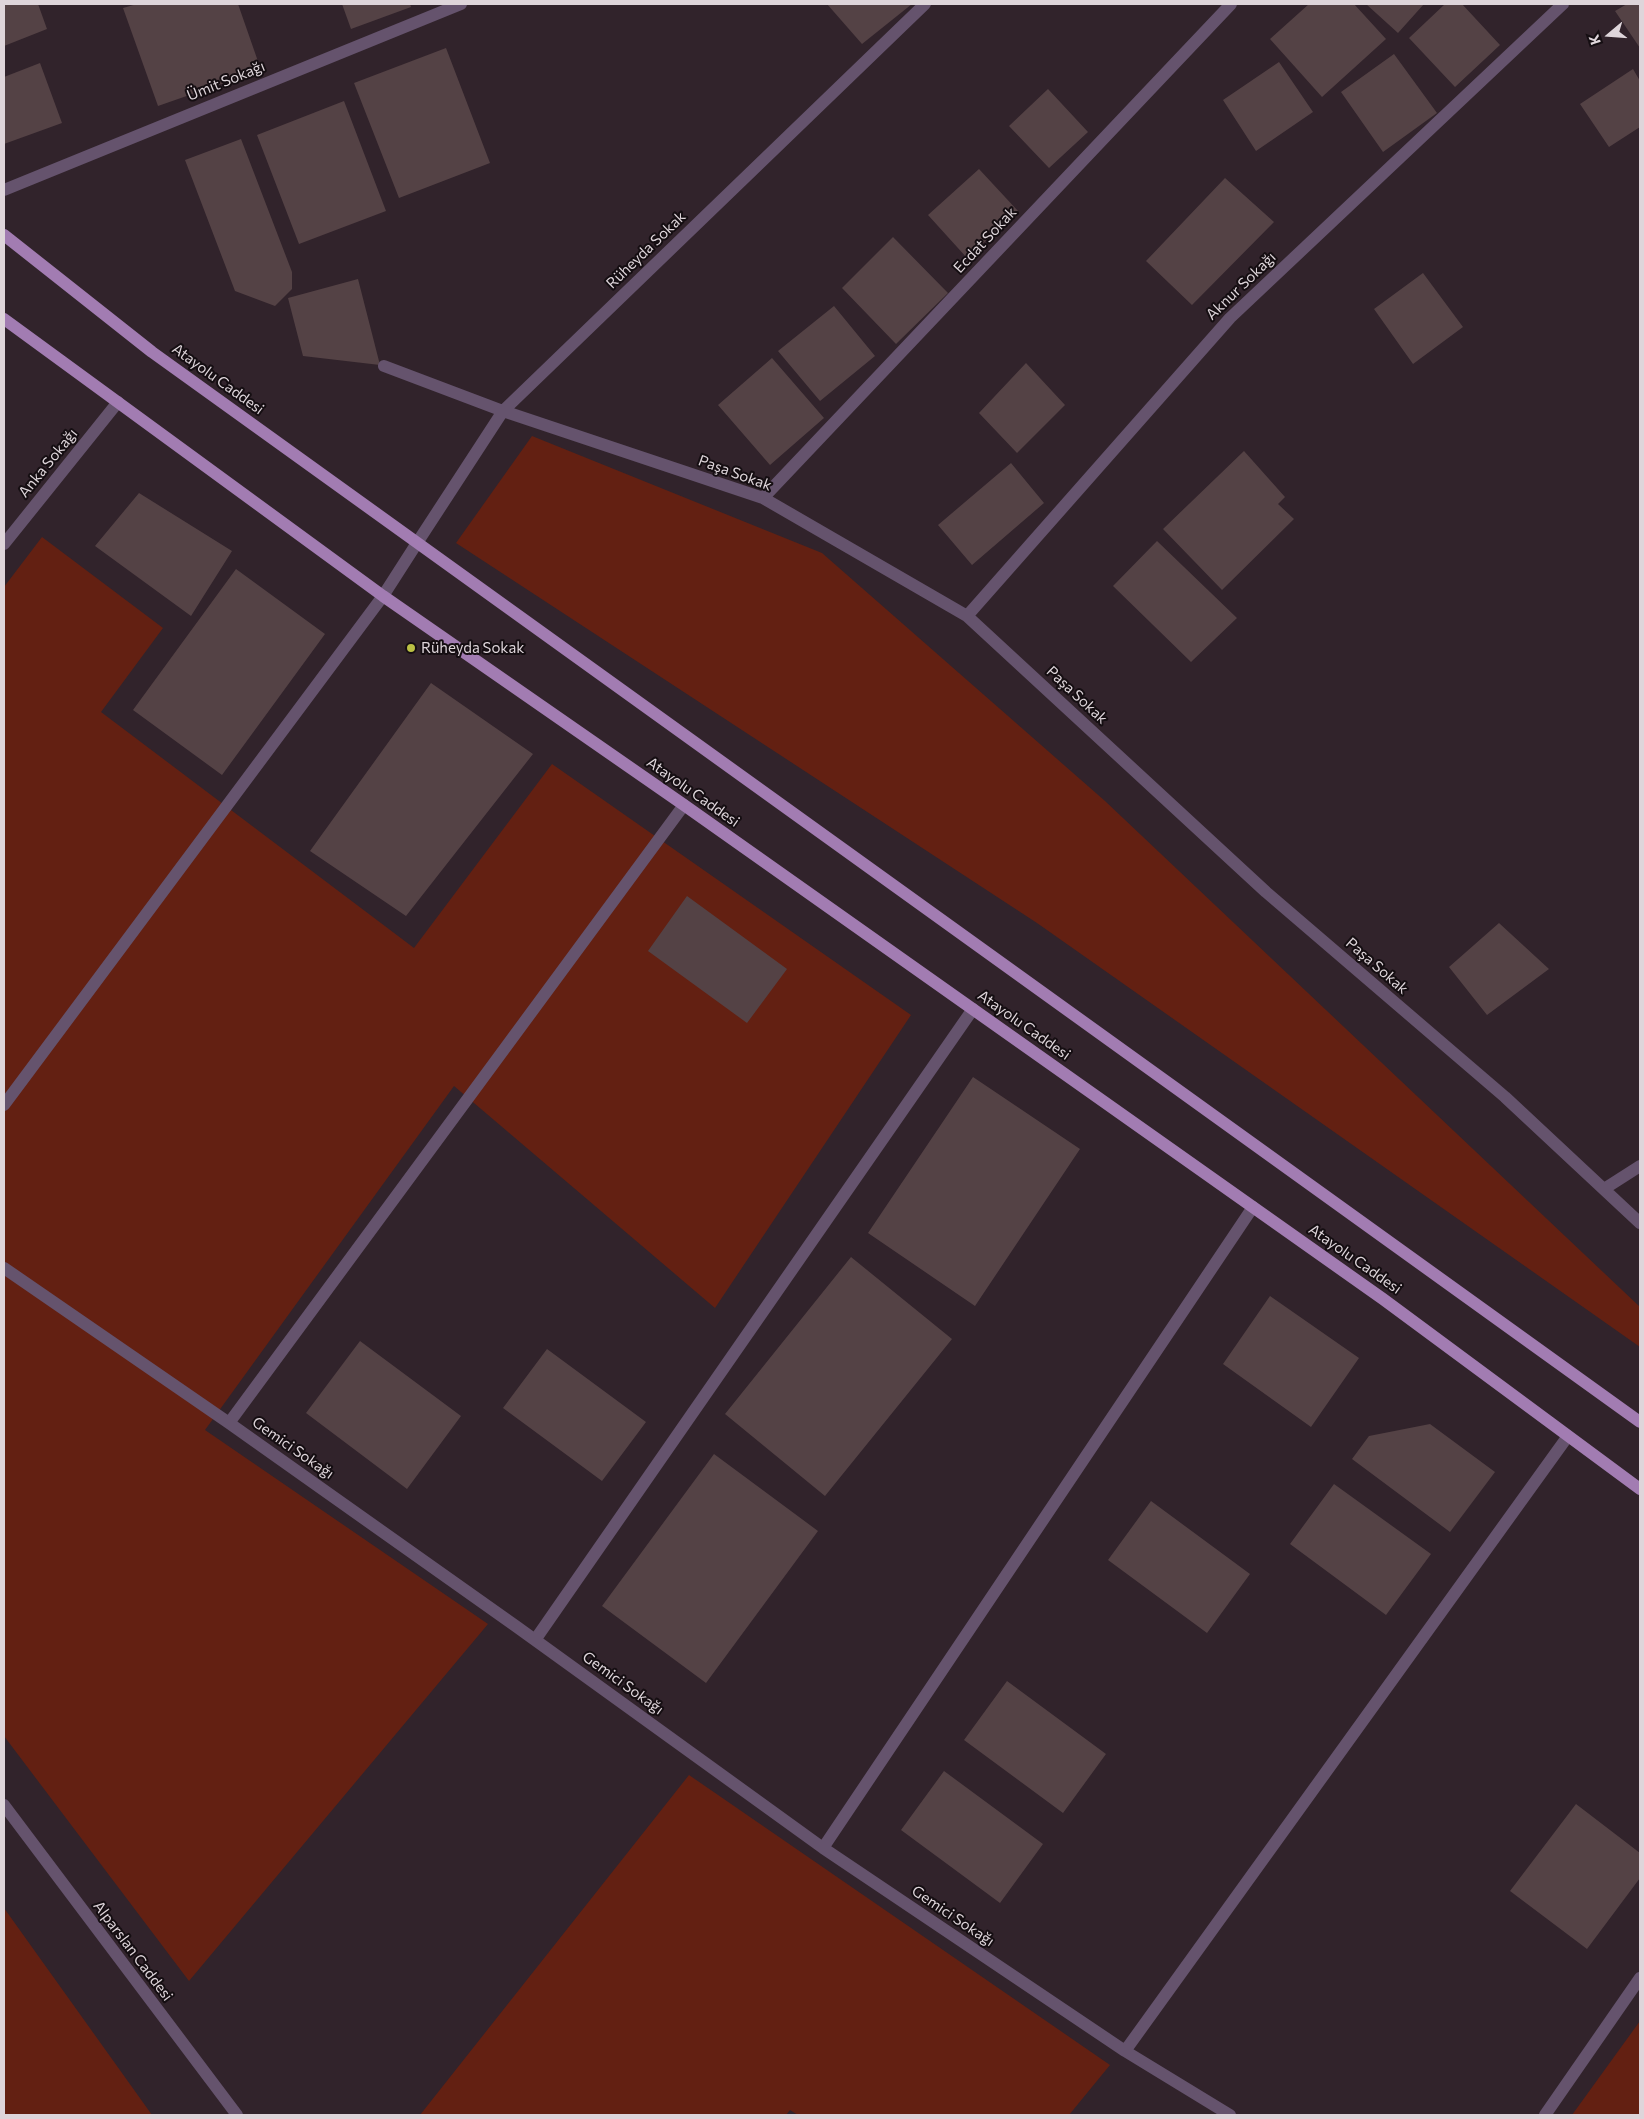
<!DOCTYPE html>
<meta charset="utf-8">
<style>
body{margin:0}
#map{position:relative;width:1644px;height:2119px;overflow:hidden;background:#31232b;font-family:Commissioner,sans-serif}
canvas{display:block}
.frame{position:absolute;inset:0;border:5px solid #ded5da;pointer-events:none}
.north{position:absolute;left:1584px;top:10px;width:50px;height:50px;-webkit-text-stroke:4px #150e12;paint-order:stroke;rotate:252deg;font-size:14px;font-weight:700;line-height:20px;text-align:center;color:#ded5da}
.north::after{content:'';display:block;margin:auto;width:18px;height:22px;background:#ded5da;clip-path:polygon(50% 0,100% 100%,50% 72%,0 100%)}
</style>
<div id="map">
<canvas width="1644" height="2119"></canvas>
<div class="frame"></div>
<div class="north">K</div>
</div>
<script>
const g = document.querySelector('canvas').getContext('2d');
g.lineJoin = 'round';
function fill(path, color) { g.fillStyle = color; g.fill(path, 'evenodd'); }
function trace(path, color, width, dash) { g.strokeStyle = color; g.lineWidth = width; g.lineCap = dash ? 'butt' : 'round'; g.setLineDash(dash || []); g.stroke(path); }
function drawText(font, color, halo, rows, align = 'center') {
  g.font = font + ' Commissioner,sans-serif'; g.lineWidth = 4; g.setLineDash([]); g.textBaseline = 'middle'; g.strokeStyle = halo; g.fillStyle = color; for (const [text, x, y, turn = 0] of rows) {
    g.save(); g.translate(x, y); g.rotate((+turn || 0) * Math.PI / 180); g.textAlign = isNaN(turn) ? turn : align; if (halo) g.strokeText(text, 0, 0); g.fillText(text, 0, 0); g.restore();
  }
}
fill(new Path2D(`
 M532,436L822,553L1105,801L1640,1307V1347L1037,923L456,543Z
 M42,537L163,628L101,712L414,948L552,764L911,1015L715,1308L454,1086L205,1430L488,1624L189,1981L4,1736V587Z
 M689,1775L1110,2065L1069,2115H798L790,2110L786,2115H420Z
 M4,1908L152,2115H4Z
 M1640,2021V2115H1572Z`), '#632012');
fill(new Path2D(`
 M4,4H38L47,29L4,46Z
 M137,4H238L261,70L158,106L123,8Z
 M342,4H410L411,7L351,29Z
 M827,4H912L862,44Z
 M1309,4H1354L1386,39L1322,97L1270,39Z
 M1366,4H1424L1398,33Z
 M1445,4H1462L1500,45L1455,87L1409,38Z
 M1627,4H1640V48L1615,11Z
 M446,48L490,163L399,198L354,83Z
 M1394,54L1437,113L1383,152L1341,92Z
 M1279,62L1313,112L1256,151L1223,100Z
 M40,63L62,123L4,144V77Z
 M1633,69L1640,81V127L1609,147L1580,104Z
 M1048,89L1088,132L1049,168L1009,126Z
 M344,101L386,211L299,244L257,135Z
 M241,139L292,272V289L275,306L235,291L185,160Z
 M979,169L1018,211L967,258L928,215Z
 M1225,178L1274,222L1192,305L1146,261Z
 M893,237L948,293L896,344L842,288Z
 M1423,273L1463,327L1413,364L1374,309Z
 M358,279L380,365L303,356L288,298Z
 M834,306L875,356L820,401L778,351Z
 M772,358L824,418L770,465L718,405Z
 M1026,363L1065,405L1017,453L979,413Z
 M1244,451L1285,497L1278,504L1294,519L1222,590L1163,529Z
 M1011,463L1044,503L972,565L938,525Z
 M139,493L232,551L191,616L95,546Z
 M1157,541L1237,618L1191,662L1113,586Z
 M236,569L325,634L222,775L133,710Z
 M431,683L533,754L406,916L310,851Z
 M687,896L787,969L747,1023L648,951Z
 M1499,923L1549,969L1487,1015L1449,967Z
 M973,1077L1080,1149L975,1306L868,1233Z
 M851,1257L952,1339L825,1496L725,1414Z
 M1270,1296L1359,1358L1311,1427L1223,1364Z
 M360,1341L461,1416L407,1489L306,1413Z
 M547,1349L646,1422L602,1481L503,1408Z
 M1430,1424L1495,1472L1450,1532L1352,1459L1369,1436Z
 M714,1454L818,1531L706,1683L602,1606Z
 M1334,1484L1431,1554L1386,1615L1290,1544Z
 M1151,1501L1250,1574L1207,1633L1108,1560Z
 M1007,1681L1106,1754L1063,1813L964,1740Z
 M944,1771L1043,1844L1000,1903L901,1830Z
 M1576,1804L1640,1853V1878L1587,1949L1510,1891Z`), '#544245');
trace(new Path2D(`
 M4,190L461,4
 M384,366L503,411L763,498L967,616L1266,892L1505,1097L1640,1223
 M763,498L1231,4
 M417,543L503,411L925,4
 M4,544L118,402
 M967,616L1230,318L1563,4
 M4,1105L383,596
 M1604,1189L1640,1166
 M4,1268L229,1423L517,1627L823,1848L1125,2051L1230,2115
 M229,1423L684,805
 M535,1640L973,1009
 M823,1848L1253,1207
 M1125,2051L1568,1436
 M1545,2115L1640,1978`), '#65536d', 12);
trace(new Path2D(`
 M383,596L417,543
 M4,1805L237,2115`), '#65536d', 12);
trace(new Path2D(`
 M4,235L152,352L1640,1422
 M4,319L383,596L684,805L1383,1299L1640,1489`), '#a27cb2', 12);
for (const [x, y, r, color] of [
 [411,648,5,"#bbc044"]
]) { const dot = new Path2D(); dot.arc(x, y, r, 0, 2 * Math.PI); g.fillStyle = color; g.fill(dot); trace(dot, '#150e12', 2); }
drawText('15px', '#ded5da', '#150e12', [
 ["Ümit Sokağı",226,81,-22],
 ["Ecdat Sokak",985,240,-47],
 ["Rüheyda Sokak",646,250,-44],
 ["Aknur Sokağı",1241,286,-44],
 ["Atayolu Caddesi",218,379,36],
 ["Anka Sokağı",48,463,-51],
 ["Paşa Sokak",735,473,20],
 ["Paşa Sokak",1077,695,43],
 ["Atayolu Caddesi",693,792,35],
 ["Paşa Sokak",1377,966,41],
 ["Atayolu Caddesi",1024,1025,35],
 ["Atayolu Caddesi",1355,1259,35],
 ["Gemici Sokağı",293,1448,35],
 ["Gemici Sokağı",623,1683,36],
 ["Gemici Sokağı",953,1916,34],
 ["Alparslan Caddesi",133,1951,53]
]);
drawText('15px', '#ded5da', '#150e12', [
 ["Rüheyda Sokak",421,648]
], 'left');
</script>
